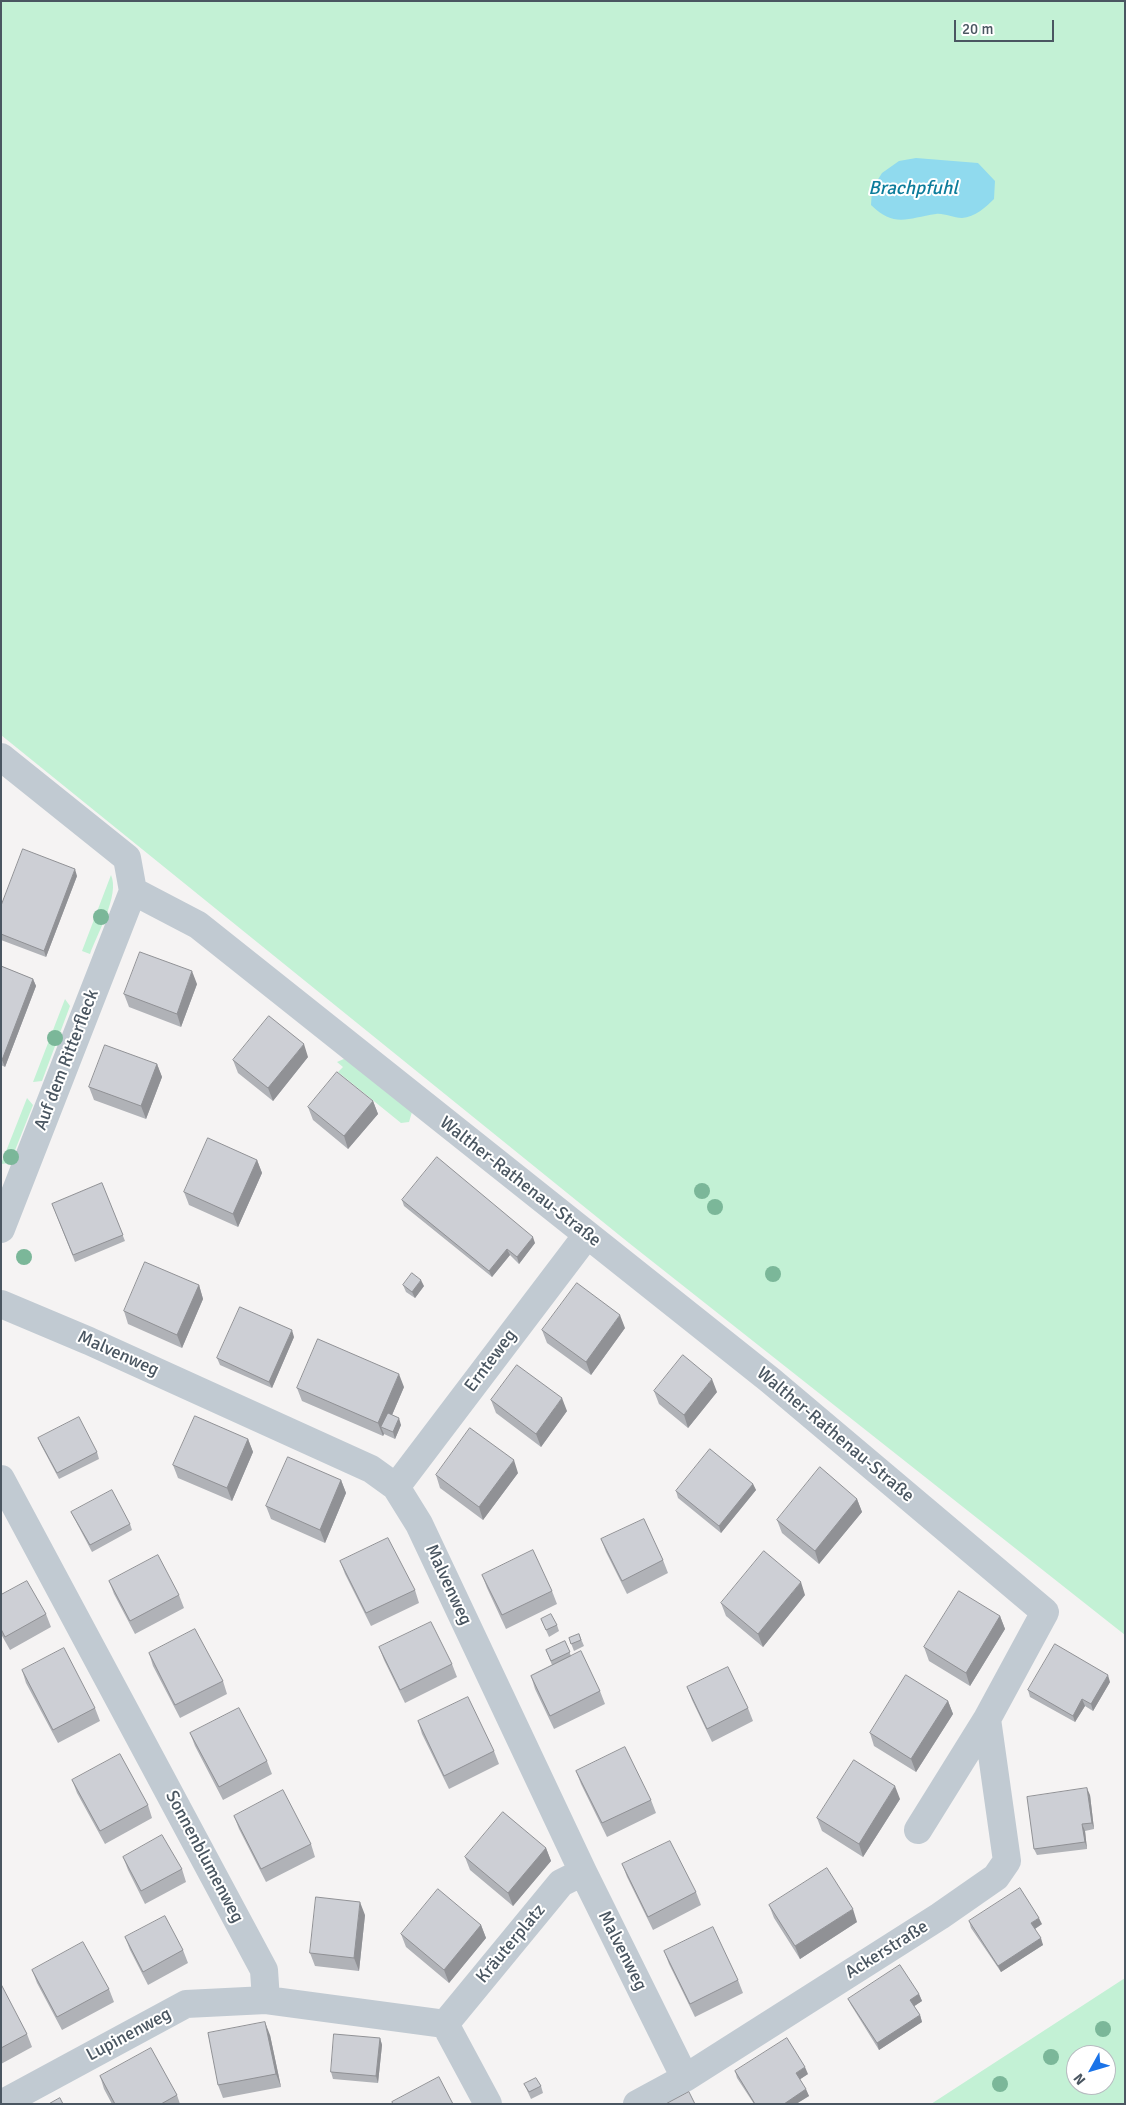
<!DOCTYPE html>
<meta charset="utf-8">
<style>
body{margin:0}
#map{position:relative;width:1126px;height:2105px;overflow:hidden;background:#f5f3f3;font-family:Signika,sans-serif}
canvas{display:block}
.frame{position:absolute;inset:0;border:2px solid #4a5661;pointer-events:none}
.north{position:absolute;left:1066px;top:2045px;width:50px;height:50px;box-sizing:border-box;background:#fff;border:1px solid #b7bbc0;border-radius:50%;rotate:231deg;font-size:14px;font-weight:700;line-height:20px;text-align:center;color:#4a5661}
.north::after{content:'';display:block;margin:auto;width:18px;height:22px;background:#1a73e8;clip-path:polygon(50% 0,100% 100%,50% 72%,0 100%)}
.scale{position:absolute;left:954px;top:20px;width:100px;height:22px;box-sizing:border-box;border:2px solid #4a5661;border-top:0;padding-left:6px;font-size:15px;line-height:18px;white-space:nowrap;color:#4a5661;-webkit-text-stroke:4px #fff;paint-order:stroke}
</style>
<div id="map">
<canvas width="1126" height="2105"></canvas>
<div class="frame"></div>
<div class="north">N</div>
<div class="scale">20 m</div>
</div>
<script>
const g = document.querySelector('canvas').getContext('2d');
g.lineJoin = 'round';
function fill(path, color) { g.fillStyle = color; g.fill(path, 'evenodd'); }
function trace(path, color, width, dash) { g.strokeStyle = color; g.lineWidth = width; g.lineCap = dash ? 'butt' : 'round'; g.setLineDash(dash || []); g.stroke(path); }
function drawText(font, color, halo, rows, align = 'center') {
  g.font = font + ' Signika,sans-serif'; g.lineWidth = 4; g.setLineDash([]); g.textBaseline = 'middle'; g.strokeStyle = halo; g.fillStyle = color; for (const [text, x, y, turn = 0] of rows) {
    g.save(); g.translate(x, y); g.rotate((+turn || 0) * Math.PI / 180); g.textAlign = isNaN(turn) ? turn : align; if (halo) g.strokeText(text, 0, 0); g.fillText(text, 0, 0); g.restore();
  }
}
fill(new Path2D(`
 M1,1H1125V1635L629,1243L1,735Z
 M111,875C120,895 97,934 90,954L82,951Z
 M65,999L70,1006L42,1081L33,1082Z
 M346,1058L412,1112L409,1122L401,1123L338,1072L343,1067L337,1062Z
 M27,1098L33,1105L10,1163L1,1164Z
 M1125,1978V2104H931ZM1076,2055H1106V2085H1076Z`), '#c3f1d5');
fill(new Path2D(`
 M916,158L978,163L995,181L994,199C986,207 975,217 962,218C953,218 944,213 936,214C908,218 894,228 871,205L872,189L882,173L899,161Z`), '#90daee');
trace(new Path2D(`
 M1,757L127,858L133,891
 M133,891L198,925L770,1380L1045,1612L987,1719L918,1830
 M1,1229L133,891
 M1,1304L89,1341L371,1469L396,1487L419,1524L583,1872L685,2078
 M1,1479L264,1970L266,2000L445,2024L488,2104
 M396,1487L587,1235
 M445,2024L561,1883L583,1872
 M1,2104L186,2004L266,2000
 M637,2104L685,2078L940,1916L996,1877L1007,1861L987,1719`), '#c1cad2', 28);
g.fillStyle = '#7bb799';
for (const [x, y] of [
 [101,917],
 [55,1038],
 [11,1157],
 [702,1191],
 [715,1207],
 [24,1257],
 [773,1274],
 [1103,2029],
 [1051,2057],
 [1000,2084]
]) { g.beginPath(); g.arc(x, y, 8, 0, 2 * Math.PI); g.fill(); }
fill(new Path2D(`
 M77,876L46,957L1,940V906Z
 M1,966L33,979L36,986L5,1067L1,1065Z
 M197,984L181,1027L129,1007L124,994Z
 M308,1057L273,1101L238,1073L233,1060Z
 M157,1064L162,1077L146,1119L94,1100L89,1087Z
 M373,1101L378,1114L348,1149L313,1120L308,1107Z
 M257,1160L262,1173L238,1227L189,1205L184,1192Z
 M102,1183L125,1241L75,1262L52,1204Z
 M402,1200L535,1243L519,1264L510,1255L492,1277L404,1206Z
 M199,1285L203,1299L182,1348L128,1324L124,1311Z
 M403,1285L424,1286L415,1298L406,1292Z
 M625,1328L591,1375L547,1343L542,1330Z
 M294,1337L272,1388L220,1365L217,1358Z
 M404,1387L392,1415L401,1425L395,1439L384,1434L383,1436L302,1401L297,1388Z
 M654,1391L717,1392L688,1428L659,1404Z
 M491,1400L567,1411L541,1447L496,1413Z
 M38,1438L97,1452L99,1459L59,1479L41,1445Z
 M248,1439L253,1452L232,1501L178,1478L173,1465Z
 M518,1473L483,1520L440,1488L436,1475Z
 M341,1480L346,1493L325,1543L271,1519L266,1506Z
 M753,1484L756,1490L721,1533L678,1498L676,1491Z
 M857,1499L862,1512L819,1564L782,1533L777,1520Z
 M71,1512L130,1524L132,1530L92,1552L74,1518Z
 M601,1539L663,1560L668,1573L627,1594L606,1552Z
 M340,1561L415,1590L419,1603L371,1626L345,1574Z
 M482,1575L552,1591L557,1604L506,1629L487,1588Z
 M109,1581L179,1595L184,1608L135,1634L114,1594Z
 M1,1595L46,1614L51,1627L10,1650L1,1634Z
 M805,1595L763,1647L726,1616L721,1603Z
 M1000,1616L1005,1629L970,1686L929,1661L924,1647Z
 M541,1619L557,1625L559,1631L549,1637Z
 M579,1634L584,1646L574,1651L569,1638Z
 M565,1641L571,1656L600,1691L605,1704L554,1729L535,1689L531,1676L552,1665L546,1650Z
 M379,1647L452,1664L457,1677L405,1703L384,1660Z
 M149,1653L223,1681L227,1694L180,1718L153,1666Z
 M22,1670L95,1708L100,1721L58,1743L26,1683Z
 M1110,1682L1093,1711L1085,1706L1075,1722L1030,1697L1028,1690Z
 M687,1687L748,1708L753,1721L712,1742L692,1700Z
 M948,1701L953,1714L916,1772L874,1746L870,1733Z
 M418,1721L494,1751L499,1764L449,1789L422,1734Z
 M190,1733L267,1761L272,1774L223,1800L195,1746Z
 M576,1771L651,1800L656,1813L607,1837L581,1784Z
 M72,1780L148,1805L152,1818L105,1844L77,1793Z
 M1090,1795L1094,1829L1085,1831L1087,1849L1037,1855L1034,1849Z
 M900,1799L863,1857L822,1831L817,1818Z
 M234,1816L311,1844L315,1857L266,1882L239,1829Z
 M546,1848L551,1861L513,1906L470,1870L465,1857Z
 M123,1857L182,1869L186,1882L145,1904L128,1870Z
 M622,1864L696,1892L701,1905L653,1930L627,1877Z
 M769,1905L857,1922L800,1959L774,1918Z
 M365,1915L359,1971L315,1966L310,1953Z
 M969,1921L1042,1924L1035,1929L1043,1945L1001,1972L971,1928Z
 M481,1925L486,1938L449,1983L406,1947L401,1934Z
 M125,1937L183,1950L188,1963L148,1985L130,1950Z
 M664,1951L738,1980L743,1993L695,2017L669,1964Z
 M32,1970L109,1989L114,2002L62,2030L37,1983Z
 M1,1987L27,2034L32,2047L1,2064Z
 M919,1994L922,2001L914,2006L920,2015L922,2022L879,2050L851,2005L848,1999Z
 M270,2035L281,2087L223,2098L218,2085Z
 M380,2038L382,2045L378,2083L333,2079L331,2072Z
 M735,2071L808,2074L800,2079L809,2096L796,2104H754L737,2078Z
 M100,2076L177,2095L180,2104H112L104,2089Z
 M524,2084L541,2086L543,2093L531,2099Z`), '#b0b2b7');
fill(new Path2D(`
 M75,869L77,876L46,957L44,951Z
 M192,971L197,984L181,1027L177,1014Z
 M33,979L36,986L5,1067L2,1060Z
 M304,1044L308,1057L273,1101L268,1088Z
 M157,1064L162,1077L146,1119L141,1106Z
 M373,1101L378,1114L348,1149L344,1136Z
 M257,1160L262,1173L238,1227L233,1214Z
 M533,1237L535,1243L519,1264L517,1257Z
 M507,1249L510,1255L492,1277L489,1271Z
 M421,1280L424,1286L415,1298L412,1292Z
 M199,1285L203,1299L182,1348L177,1335Z
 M620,1315L625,1328L591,1375L586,1362Z
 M292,1330L294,1337L272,1388L269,1382Z
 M399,1374L404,1387L386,1429L381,1427L384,1434L383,1436L378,1423Z
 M712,1379L717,1392L688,1428L684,1415Z
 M562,1398L567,1411L541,1447L536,1434Z
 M399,1418L401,1425L395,1439L393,1432Z
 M248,1439L253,1452L232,1501L227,1488Z
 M514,1460L518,1473L483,1520L479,1507Z
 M341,1480L346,1493L325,1543L320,1530Z
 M753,1484L756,1490L721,1533L719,1526Z
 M857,1499L862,1512L819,1564L815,1551Z
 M801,1582L805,1595L763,1647L758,1634Z
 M1000,1616L1005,1629L970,1686L966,1673Z
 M1108,1675L1110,1682L1093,1711L1091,1704Z
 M1082,1699L1085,1706L1075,1722L1073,1716Z
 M948,1701L953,1714L916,1772L911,1759Z
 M895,1786L900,1799L863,1857L859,1844Z
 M1087,1788L1090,1795L1094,1829L1092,1823Z
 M1082,1824L1085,1831L1087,1849L1085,1842Z
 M546,1848L551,1861L513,1906L508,1893Z
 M360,1902L365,1915L359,1971L354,1958Z
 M853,1909L857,1922L800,1959L795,1946Z
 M1039,1918L1042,1924L1033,1930L1031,1923Z
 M481,1925L486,1938L449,1983L444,1970Z
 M1041,1938L1043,1945L1001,1972L998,1966Z
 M919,1994L922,2001L913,2007L910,2000Z
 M920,2015L922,2022L879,2050L877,2043Z
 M265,2022L270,2035L281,2087L276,2074Z
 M380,2038L382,2045L378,2083L376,2076Z
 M805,2067L808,2074L799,2080L796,2073Z
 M806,2089L809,2096L796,2104H784Z`), '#909195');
const building = new Path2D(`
 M23,849L75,869L44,951L1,934V906Z
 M140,952L192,971L177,1014L124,994Z
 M1,966L33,979L2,1060L1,1059Z
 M269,1016L304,1044L268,1088L233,1060Z
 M105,1045L157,1064L141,1106L89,1087Z
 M337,1072L373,1101L344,1136L308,1107Z
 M208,1138L257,1160L233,1214L184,1192Z
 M437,1157L533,1237L517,1257L507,1249L489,1271L402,1200Z
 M102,1183L123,1235L73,1255L52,1204Z
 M145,1262L199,1285L177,1335L124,1311Z
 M412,1273L421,1280L412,1292L403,1285Z
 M577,1283L620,1315L586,1362L542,1330Z
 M240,1307L292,1330L269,1382L217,1358Z
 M318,1339L399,1374L378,1423L297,1388Z
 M683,1355L712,1379L684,1415L654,1391Z
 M517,1365L562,1398L536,1434L491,1400Z
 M388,1413L399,1418L393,1432L381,1427Z
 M195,1416L248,1439L227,1488L173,1465Z
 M79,1417L97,1452L57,1473L38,1438Z
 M470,1428L514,1460L479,1507L436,1475Z
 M710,1449L753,1484L719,1526L676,1491Z
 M288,1457L341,1480L320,1530L266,1506Z
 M820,1467L857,1499L815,1551L777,1520Z
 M112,1490L130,1524L90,1545L71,1512Z
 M644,1519L663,1560L622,1581L601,1539Z
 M388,1538L415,1590L366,1613L340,1561Z
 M533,1550L552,1591L502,1615L482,1575Z
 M764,1551L801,1582L758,1634L721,1603Z
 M158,1555L179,1595L130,1621L109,1581Z
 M27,1581L46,1614L5,1637L1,1629V1595Z
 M959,1591L1000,1616L966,1673L924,1647Z
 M551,1614L557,1625L546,1630L541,1619Z
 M431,1622L452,1664L400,1690L379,1647Z
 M195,1629L223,1681L175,1705L149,1653Z
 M579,1634L581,1640L571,1644L569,1638Z
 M565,1641L570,1652L551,1661L546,1650Z
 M1055,1644L1108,1675L1091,1704L1082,1699L1073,1716L1028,1690Z
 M64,1648L95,1708L53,1730L22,1670Z
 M581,1651L600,1691L550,1716L531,1676Z
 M728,1667L748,1708L707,1729L687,1687Z
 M906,1675L948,1701L911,1759L870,1733Z
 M468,1697L494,1751L444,1776L418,1721Z
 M239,1708L267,1761L219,1787L190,1733Z
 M625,1747L651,1800L602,1823L576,1771Z
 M120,1754L148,1805L100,1831L72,1780Z
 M854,1760L895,1786L859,1844L817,1818Z
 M1087,1788L1092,1823L1082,1824L1085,1842L1034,1849L1027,1797Z
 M283,1790L311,1844L261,1869L234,1816Z
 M503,1812L546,1848L508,1893L465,1857Z
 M162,1835L182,1869L141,1891L123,1857Z
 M670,1841L696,1892L648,1917L622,1864Z
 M827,1868L853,1909L795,1946L769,1905Z
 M1020,1888L1039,1918L1031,1923L1041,1938L998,1966L969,1921Z
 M438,1889L481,1925L444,1970L401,1934Z
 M316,1897L360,1902L354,1958L310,1953Z
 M165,1916L183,1950L143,1972L125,1937Z
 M713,1927L738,1980L690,2004L664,1951Z
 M83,1942L109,1989L57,2017L32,1970Z
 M900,1965L919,1994L910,2000L920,2015L877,2043L848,1999Z
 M2,1986L27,2034L1,2048V1987Z
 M265,2022L276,2074L218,2085L208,2033Z
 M334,2034L380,2038L376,2076L331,2072Z
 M787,2038L805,2067L796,2073L806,2089L784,2104H755L735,2071Z
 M151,2048L177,2095L161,2104H115L100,2076Z
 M439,2077L453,2104H393L392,2102Z
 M536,2078L541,2086L529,2092L524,2084Z
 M689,2092L695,2104H666Z
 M60,2098L63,2104H49Z`);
fill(building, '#cdcfd5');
trace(building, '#909195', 1);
drawText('18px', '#4a5661', '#fff', [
 ["Auf dem Ritterfleck",67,1060,-69],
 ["Walther-Rathenau-Straße",520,1182,38],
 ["Malvenweg",118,1354,24],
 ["Ernteweg",491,1361,-53],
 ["Walther-Rathenau-Straße",835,1435,40],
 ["Malvenweg",448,1585,65],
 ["Sonnenblumenweg",204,1857,62],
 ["Kräuterplatz",511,1944,-50],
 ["Ackerstraße",887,1950,-32],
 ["Malvenweg",622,1951,63],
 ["Lupinenweg",129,2035,-28]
]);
drawText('italic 19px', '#0c7c9b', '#fff', [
 ["Brachpfuhl",913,189]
]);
</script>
